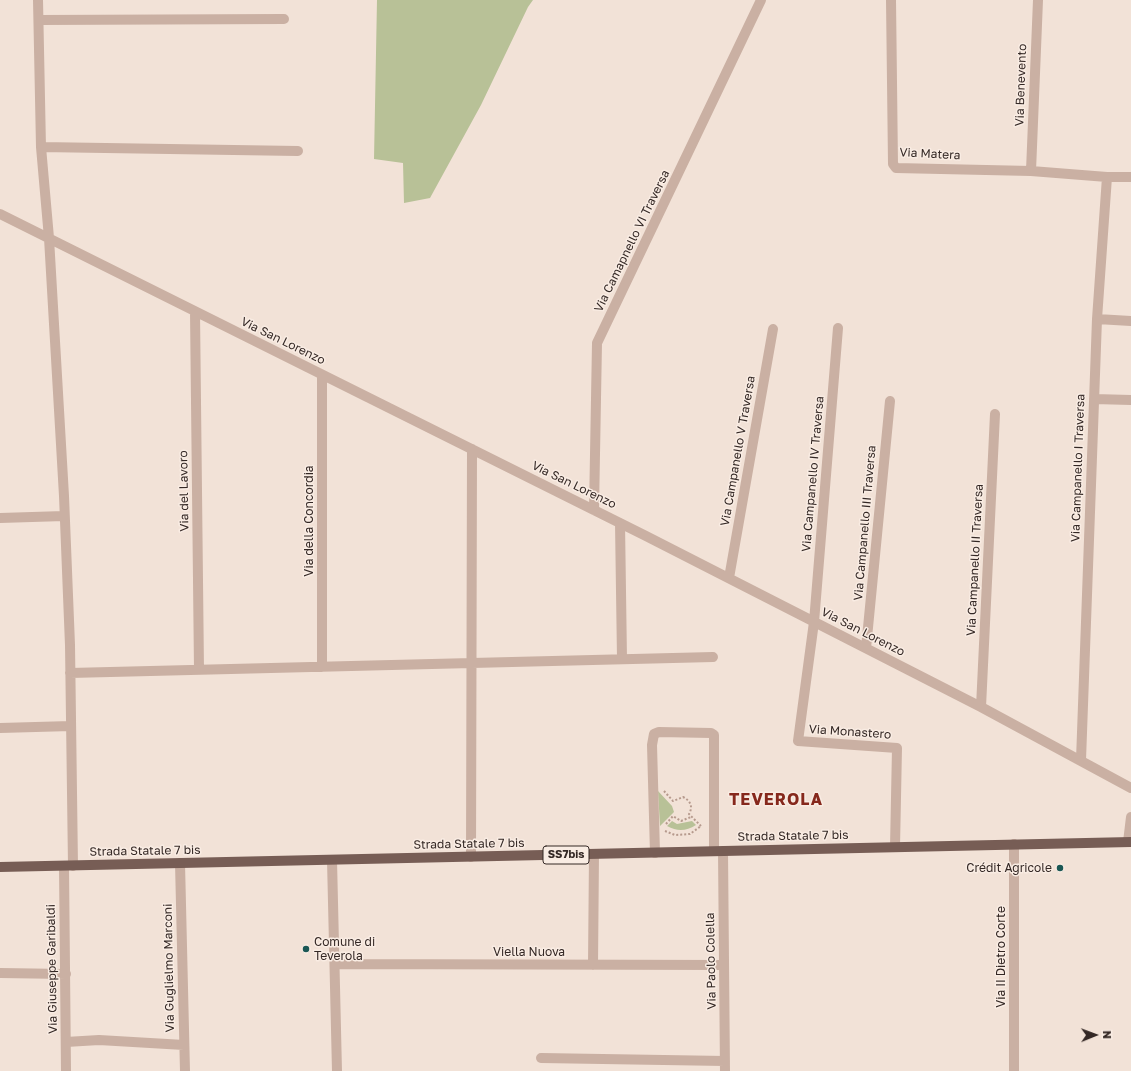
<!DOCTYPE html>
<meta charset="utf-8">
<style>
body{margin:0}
#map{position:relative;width:1131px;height:1071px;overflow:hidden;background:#f2e2d7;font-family:"Golos Text",sans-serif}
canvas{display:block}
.north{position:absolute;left:1075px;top:1015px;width:40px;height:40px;-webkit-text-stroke:3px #f9ece3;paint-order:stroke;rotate:89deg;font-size:11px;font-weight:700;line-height:16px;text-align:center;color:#342825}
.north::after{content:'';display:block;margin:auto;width:14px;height:18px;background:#342825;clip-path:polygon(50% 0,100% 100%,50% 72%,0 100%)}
</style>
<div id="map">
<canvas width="1131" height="1071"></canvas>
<div class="north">N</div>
</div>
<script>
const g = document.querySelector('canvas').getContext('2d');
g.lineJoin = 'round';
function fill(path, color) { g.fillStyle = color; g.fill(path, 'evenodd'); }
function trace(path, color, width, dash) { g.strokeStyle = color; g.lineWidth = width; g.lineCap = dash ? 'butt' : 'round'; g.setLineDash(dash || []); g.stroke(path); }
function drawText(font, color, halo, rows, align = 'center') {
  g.font = font + ' "Golos Text",sans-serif'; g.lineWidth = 3; g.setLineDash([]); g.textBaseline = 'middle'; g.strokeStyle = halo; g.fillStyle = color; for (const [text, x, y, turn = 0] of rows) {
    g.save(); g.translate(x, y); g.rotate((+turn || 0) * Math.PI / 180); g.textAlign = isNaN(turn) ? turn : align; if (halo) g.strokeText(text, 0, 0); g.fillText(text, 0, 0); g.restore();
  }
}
fill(new Path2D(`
 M377,0H533L528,7L481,105L430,198L404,203L403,163L374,159Z
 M658,791L672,806L674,812L660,826Z
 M672,821L677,824L692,821L696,825C686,831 678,832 667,826Z`), '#b8c197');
trace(new Path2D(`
 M664,791L673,801L683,797C691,801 693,807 689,814L701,826
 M666,824L673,816L681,821L691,817
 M665,831L675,835L690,834L701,826`), '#b69a8d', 2, [2, 2]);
trace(new Path2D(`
 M38,0L41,147L49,238L64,496L70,645L73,866
 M891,0L893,164L896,168L1031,171L1107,177H1131
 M39,20L284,19
 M41,147L298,151
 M1031,171L1038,0
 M0,214L646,536L981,707L1131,788
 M195,312L199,670
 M1097,319L1131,321
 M838,328L814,622L798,741L897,748L895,847
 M322,375V667
 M1094,399L1131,400
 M594,510L597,343L761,0
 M0,518L64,516
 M620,523L622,659
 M729,578L773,329
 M866,648L890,401
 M70,673L713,657
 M981,707L995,414
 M0,728L71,726
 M1081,760L1097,319L1107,177
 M1128,842L1131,817
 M723,851L725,1071
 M655,853L652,745L654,734L659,732L711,733L714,735V851
 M471,857L472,449
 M332,860L337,1071
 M180,863L185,1071
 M64,866L66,1071
 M335,964L724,965
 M593,965L594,854
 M0,973L66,974
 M66,1042L99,1040L184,1045
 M541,1058L725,1061
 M1014,1071V844`), '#cab0a3', 10);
trace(new Path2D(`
 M0,867L1131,842`), '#775d55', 10);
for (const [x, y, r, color] of [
 [1060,868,4,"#1a5754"],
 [306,949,4,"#1a5754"]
]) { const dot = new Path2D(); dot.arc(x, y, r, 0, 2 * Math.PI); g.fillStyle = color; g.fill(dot); trace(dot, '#f9ece3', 1.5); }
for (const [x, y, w] of [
 [566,855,46]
]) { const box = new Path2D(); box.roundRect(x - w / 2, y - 9, w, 18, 3); g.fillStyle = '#f9ece3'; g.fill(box); trace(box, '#342825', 1); }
drawText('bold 11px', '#342825', null, [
 ["SS7bis",566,855]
]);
drawText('12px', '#342825', '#f9ece3', [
 ["Via Benevento",1021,85,-88],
 ["Via Matera",930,154,3],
 ["Via Camapnello VI Traversa",632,241,-64],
 ["Via San Lorenzo",283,341,26],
 ["Via Campanello V Traversa",738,451,-80],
 ["Via Campanello I Traversa",1078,468,-88],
 ["Via Campanello IV Traversa",813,474,-85],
 ["Via San Lorenzo",574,485,26],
 ["Via del Lavoro",184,491,-91],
 ["Via della Concordia",309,521,-90],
 ["Via Campanello III Traversa",865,523,-85],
 ["Via Campanello II Traversa",975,560,-87],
 ["Via San Lorenzo",863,632,27],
 ["Via Monastero",850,732,4],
 ["Strada Statale 7 bis",793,836,-1],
 ["Strada Statale 7 bis",469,844,-1],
 ["Strada Statale 7 bis",145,851,-1],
 ["Viella Nuova",529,952],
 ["Via II Dietro Corte",1001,957,-90],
 ["Via Paolo Colella",711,961,-91],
 ["Via Guglielmo Marconi",169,968,-91],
 ["Via Giuseppe Garibaldi",52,969,-91]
]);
drawText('12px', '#342825', '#f9ece3', [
 ["Crédit Agricole",1052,868],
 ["Comune di",314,942,"left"],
 ["Teverola",314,956,"left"]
], 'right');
g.letterSpacing = '1px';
drawText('bold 16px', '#86281c', '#f9ece3', [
 ["TEVEROLA",776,800]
]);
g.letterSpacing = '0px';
</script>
